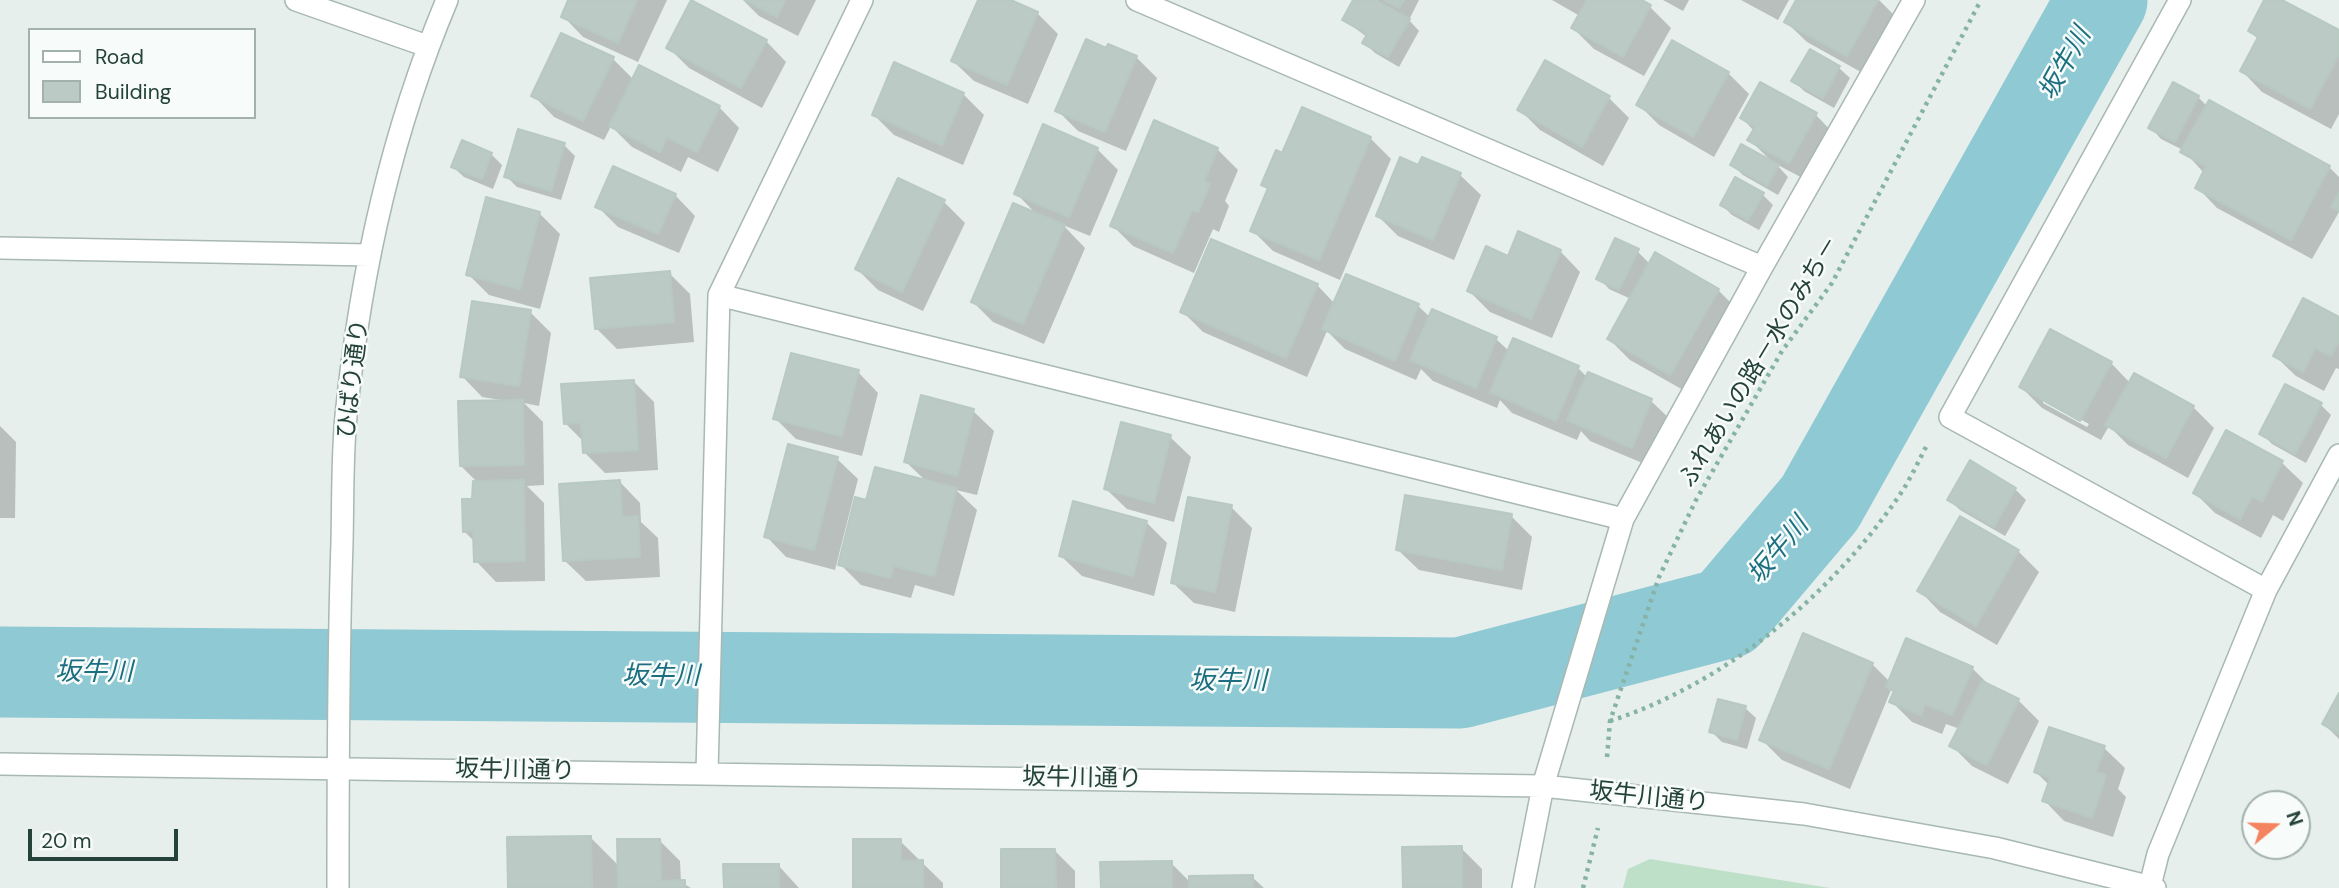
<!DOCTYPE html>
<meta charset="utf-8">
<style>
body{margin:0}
#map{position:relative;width:2339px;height:888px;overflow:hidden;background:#e6efeb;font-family:"DM Sans",sans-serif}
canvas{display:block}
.legend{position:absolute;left:28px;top:28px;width:228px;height:91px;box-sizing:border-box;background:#f7fbf9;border:2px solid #a3b1ad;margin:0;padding:9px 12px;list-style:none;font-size:21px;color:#24423a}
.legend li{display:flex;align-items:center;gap:14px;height:35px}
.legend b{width:35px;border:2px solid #a3b1ad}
.north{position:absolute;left:2241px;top:790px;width:70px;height:70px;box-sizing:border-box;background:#f7fbf9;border:2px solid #a3b1ad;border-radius:50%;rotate:71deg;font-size:19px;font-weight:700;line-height:28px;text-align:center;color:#24423a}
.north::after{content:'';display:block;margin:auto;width:24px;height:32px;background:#f4845f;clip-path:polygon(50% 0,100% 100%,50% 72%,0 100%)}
.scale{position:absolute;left:28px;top:829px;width:150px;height:32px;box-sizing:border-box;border:4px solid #24423a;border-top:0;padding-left:9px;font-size:21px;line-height:24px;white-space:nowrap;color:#24423a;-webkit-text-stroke:5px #f7fbf9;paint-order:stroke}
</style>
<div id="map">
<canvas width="2339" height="888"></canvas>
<ul class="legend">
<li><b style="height:9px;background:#fff"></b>Road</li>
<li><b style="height:19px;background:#bbcac4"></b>Building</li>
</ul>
<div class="north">N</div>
<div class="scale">20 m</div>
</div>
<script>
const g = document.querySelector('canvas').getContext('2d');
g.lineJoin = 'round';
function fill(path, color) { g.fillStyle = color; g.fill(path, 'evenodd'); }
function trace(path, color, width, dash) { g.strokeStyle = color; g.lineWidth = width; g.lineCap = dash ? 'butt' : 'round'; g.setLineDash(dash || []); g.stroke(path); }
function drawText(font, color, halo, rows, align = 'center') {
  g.font = font + ' "DM Sans","Noto Sans JP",sans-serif'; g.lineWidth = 5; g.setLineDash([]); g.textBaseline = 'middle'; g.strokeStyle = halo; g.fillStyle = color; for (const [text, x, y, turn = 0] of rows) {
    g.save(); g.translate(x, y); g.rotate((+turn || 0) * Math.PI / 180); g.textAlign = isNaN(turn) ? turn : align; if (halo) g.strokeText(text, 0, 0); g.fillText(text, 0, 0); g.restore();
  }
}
fill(new Path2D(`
 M1650,859L1830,888H1623L1628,869Z`), '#bfe0c8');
fill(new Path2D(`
 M570,0H667L638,62L583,37L563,16Z
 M743,0H816L798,36L759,16Z
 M980,0H1006L1037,13L1058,34L1028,104L974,81L953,61Z
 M1355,0H1372L1382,4L1377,0H1419L1409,20L1419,31L1399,67L1375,53L1364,42L1367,37L1344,20Z
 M1552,0H1638L1650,7L1671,28L1644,76L1594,49L1573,28L1580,16Z
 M1663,0H1689L1683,11Z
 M1741,0H1789L1778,20Z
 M1799,0H1879L1899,20L1868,76L1807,42L1786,22Z
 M2266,0H2279L2339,32V114L2331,129L2262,92L2242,71L2258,39L2250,31Z
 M766,41L786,62L762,108L689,68L668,47Z
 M1136,57L1157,78L1126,151L1078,131L1057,110Z
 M613,59L634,80L719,107L739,128L718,172L688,157L681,172L632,147L611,126L604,140L554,117L534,96Z
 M1839,68L1850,78L1834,108L1804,91L1794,81Z
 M1728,73L1749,94L1714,157L1659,125L1638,104Z
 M963,94L984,115L963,165L894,135L874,115Z
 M2198,97L2207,106L2209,102L2329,167L2339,177V212L2312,259L2217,208L2197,187L2204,173L2183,150L2161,139L2151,128Z
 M1609,98L1629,118L1603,166L1540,130L1519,109Z
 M1303,109L1370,138L1391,159L1340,280L1273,251L1252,230L1269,190L1263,185L1283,155Z
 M1816,115L1836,136L1810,182L1776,164L1788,177L1778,195L1743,175L1732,165L1772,162L1749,139L1754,131L1742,118Z
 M463,143L491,154L502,165L493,189L464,177L453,167Z
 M564,145L575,156L561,200L517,187L506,176Z
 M1097,149L1118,170L1090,236L1063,225L1085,248L1044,344L993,322L973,302L1038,216L1016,193Z
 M1217,149L1238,170L1225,201L1229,206L1219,232L1213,229L1194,273L1133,246L1112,225Z
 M1460,175L1481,195L1454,260L1398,236L1378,216Z
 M899,180L944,202L965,223L923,311L878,290L857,269Z
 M675,195L695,216L679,253L618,227L597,206Z
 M1763,195L1773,205L1759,230L1732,215L1722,205Z
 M539,213L560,234L540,309L489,295L468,274Z
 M1560,251L1580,272L1552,338L1490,312L1469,291L1509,258Z
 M1637,251L1650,264L1655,255L1718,290L1739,311L1692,395L1630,360L1609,339L1631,299L1609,289L1599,278Z
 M669,273L690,294L694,342L617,349L597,329Z
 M1347,276L1418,306L1430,317L1496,339L1509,351L1578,368L1587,377L1651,401L1672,421L1652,467L1590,441L1581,431L1577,440L1512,413L1500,400L1497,408L1433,381L1421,369L1416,380L1345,349L1327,331L1307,377L1203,332L1182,311L1317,285L1335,304Z
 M530,312L551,333L539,406L524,403L543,422L544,485L527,486L544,503L545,581L496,582L476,561L475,542L464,531L478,483L461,466L501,400L482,397L462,376Z
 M2339,319V369L2336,368L2324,391L2296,376L2275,356Z
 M2111,363L2130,383L2134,375L2193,407L2214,428L2188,478L2128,445L2109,426L2101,440L2042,408L2021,387ZM2043,399L2089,424L2087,427L2043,403Z
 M858,372L878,393L862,456L796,439L775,418Z
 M634,382L654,402L658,470L605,473L584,452V442L566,424Z
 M2321,405L2331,415L2306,463L2272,444L2261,433Z
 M973,411L994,431L977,495L956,490L977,510L954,596L915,585L911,598L861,585L840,564L867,502L927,482L906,462Z
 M0,426L16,442L15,518H0Z
 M2227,433L2282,463L2303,483L2283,521L2273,515L2261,538L2215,513L2195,493Z
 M1170,437L1191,457L1174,522L1127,509L1106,489Z
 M837,459L858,479L835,570L786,557L766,536Z
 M620,482L640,503L641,522L658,538L660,577L586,581L565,561Z
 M2015,489L2026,500L2005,536L1960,510L1949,500Z
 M1231,507L1252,528L1235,612L1194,603L1173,583Z
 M1511,516L1532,537L1522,590L1419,570L1398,550Z
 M1961,518L2018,551L2039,572L1997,645L1940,612L1920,591Z
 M1146,522L1167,543L1154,596L1082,576L1061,556Z
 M1872,664L1890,682L1972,668L1990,686L2018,700L2039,721L2008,784L1972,766L1952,746L1960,729L1946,724L1942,734L1912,722L1891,701L1895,694L1891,690L1850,789L1782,760L1761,739Z
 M2339,696V739L2324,724Z
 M1745,708L1756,718L1747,749L1722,742L1711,731Z
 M2050,729L2104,748L2125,768L2118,789L2126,797L2113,837L2064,821L2044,800L2049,785L2036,772Z
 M591,838L619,866L660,841L680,861L681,882L691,888H510Z
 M900,841L943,883V888H855Z
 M1461,848L1482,869V888H1404Z
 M1055,851L1075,871V888H1003Z
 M1171,863L1190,882L1252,877L1264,888H1102Z
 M778,865L799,888H725Z`), '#0003');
trace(new Path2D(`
 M0,672L1460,683L1727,613L1820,503L2102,0`), '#8ec9d4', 91);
const building = new Path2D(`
 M568,0H637L618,43L561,17Z
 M691,0L767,40L741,88L666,48Z
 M745,0H785L777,17Z
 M978,0H1011L1038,12L1007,85L951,61Z
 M1353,0H1375L1410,19L1388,57L1362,43L1367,34L1342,20Z
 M1384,0H1404L1399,8Z
 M1587,0H1642L1651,5L1623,57L1571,28Z
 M1796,0H1878L1847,56L1784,22Z
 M2264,0H2282L2339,30V55L2310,109L2240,71L2258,37L2248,31Z
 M561,33L614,57L583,121L531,96Z
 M1086,39L1106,48L1108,44L1137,56L1105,132L1055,111Z
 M1672,40L1729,72L1693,137L1636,105Z
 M1810,49L1840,66L1823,98L1791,81Z
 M1545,60L1610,96L1582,147L1517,110Z
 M894,62L964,93L942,145L872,115Z
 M639,65L720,106L697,152L667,137L660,152L609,126Z
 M1760,82L1817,113L1789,163L1747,140L1755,127L1740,118Z
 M2173,82L2199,96L2175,142L2148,128Z
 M2209,100L2330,166L2291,240L2195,188L2206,166L2180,152Z
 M1302,107L1371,137L1319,260L1250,231L1268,188L1261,185L1276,150L1282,153Z
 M1154,120L1218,148L1204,181L1210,184L1198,212L1192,210L1173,253L1110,226Z
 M1043,124L1098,148L1069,217L1014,194Z
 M518,129L565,143L551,191L504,177Z
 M462,140L492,153L482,179L451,167Z
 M1741,144L1779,165L1767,186L1730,165Z
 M1400,157L1418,165L1422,157L1461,173L1433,240L1376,216Z
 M613,166L676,194L658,234L595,207Z
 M1735,177L1764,193L1748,220L1720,205Z
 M898,178L945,200L902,292L855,269Z
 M2339,193V211L2331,207Z
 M486,197L540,212L520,289L466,275Z
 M1013,203L1065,225L1023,324L971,302Z
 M1518,231L1561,250L1531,319L1467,291L1486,246L1508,256Z
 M1615,238L1639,249L1619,290L1596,279Z
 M1211,239L1318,284L1286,358L1180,312Z
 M1655,252L1719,289L1670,375L1607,339Z
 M670,271L674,322L595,329L590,278Z
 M1346,274L1419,304L1395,361L1322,329Z
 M2303,298L2339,317V341L2331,356L2315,348L2303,372L2273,356Z
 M472,301L531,310L519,386L460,377Z
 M1432,309L1497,337L1476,388L1410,360Z
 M2050,329L2112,362L2080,421L2019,387Z
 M1513,338L1579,366L1556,421L1490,392Z
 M791,353L859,370L842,436L773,419Z
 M1588,372L1652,399L1632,448L1567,420Z
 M2134,373L2194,406L2166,458L2105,425Z
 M634,380L638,450L583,453L581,423L564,424L561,384Z
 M2285,384L2322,403L2295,454L2259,434Z
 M921,395L974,409L957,476L904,462Z
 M523,400L524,465L460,466L458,401Z
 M1121,422L1171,435L1154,503L1104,489Z
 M2226,430L2283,461L2262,502L2252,496L2240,519L2193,493Z
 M788,444L838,457L814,550L764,537Z
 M1970,460L2016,488L1994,527L1947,500Z
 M875,467L957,488L934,576L894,566L890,578L838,565L855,497L866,500Z
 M524,480L525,561L474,562L473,531L463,532L462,499H472L473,481Z
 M620,480L622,517L638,516L640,557L563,561L559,484Z
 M1405,495L1512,514L1502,570L1396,550Z
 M1188,497L1232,505L1215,592L1171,583Z
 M1073,501L1147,521L1133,576L1059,556Z
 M1960,516L2019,550L1976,626L1917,591Z
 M1803,633L1873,663L1829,769L1759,740Z
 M1906,638L1973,667L1952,715L1925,704L1921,715L1889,702L1894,691L1886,687Z
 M1982,681L2019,699L1987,765L1949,746Z
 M2339,693V734L2322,724Z
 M1718,699L1746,706L1737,740L1709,732Z
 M2049,727L2105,746L2096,772L2106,775L2092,818L2042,801L2050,778L2034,772Z
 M591,836L592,888H508L507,837Z
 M617,839H660L661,881L685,880V888H618Z
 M853,839H901V861L923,860V888H853Z
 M1462,846V888H1403L1402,847Z
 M1001,849H1055L1056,888H1001Z
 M1172,861V888H1101L1100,862Z
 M723,864H779V888H724Z
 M1253,875V888H1189V876Z`);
fill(building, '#bbcac4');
trace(building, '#b8c9c2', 2);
const minor = new Path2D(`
 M296,0L427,46
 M1137,0L1762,267
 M2180,0L1950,417L2266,590
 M0,248L370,255
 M719,295L1623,519
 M0,764L1543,786L1804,814L1995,848L2155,888
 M707,773L719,295L862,0
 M2150,886L2158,854L2266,590L2339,455
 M338,888C338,773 338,658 342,543C343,501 342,458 346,416C360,275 392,131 447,0
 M1523,888L1543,786L1623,519L1762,267L1914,0`);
trace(minor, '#a8b8b2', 24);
trace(new Path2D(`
 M1610,721C1725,684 1831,595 1899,496C1910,480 1918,462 1927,445
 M1607,757L1610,721L1659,577L1696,500L1782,351L1832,283L1981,0
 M1583,888L1598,828`), '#86b3a5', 4.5, [3.5, 5]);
trace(minor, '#fff', 21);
drawText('24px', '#24423a', '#f7fbf9', [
 ["ふれあいの路－水のみち－",1760,362,-59],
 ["ひばり通り",354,379,-83],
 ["坂牛川通り",515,771,1],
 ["坂牛川通り",1082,779,1],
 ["坂牛川通り",1649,798,6]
]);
drawText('italic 26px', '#1c6f80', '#f7fbf9', [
 ["坂牛川",2066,64,-61],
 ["坂牛川",1779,551,-50],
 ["坂牛川",94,673],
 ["坂牛川",661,677],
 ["坂牛川",1228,682]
]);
</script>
